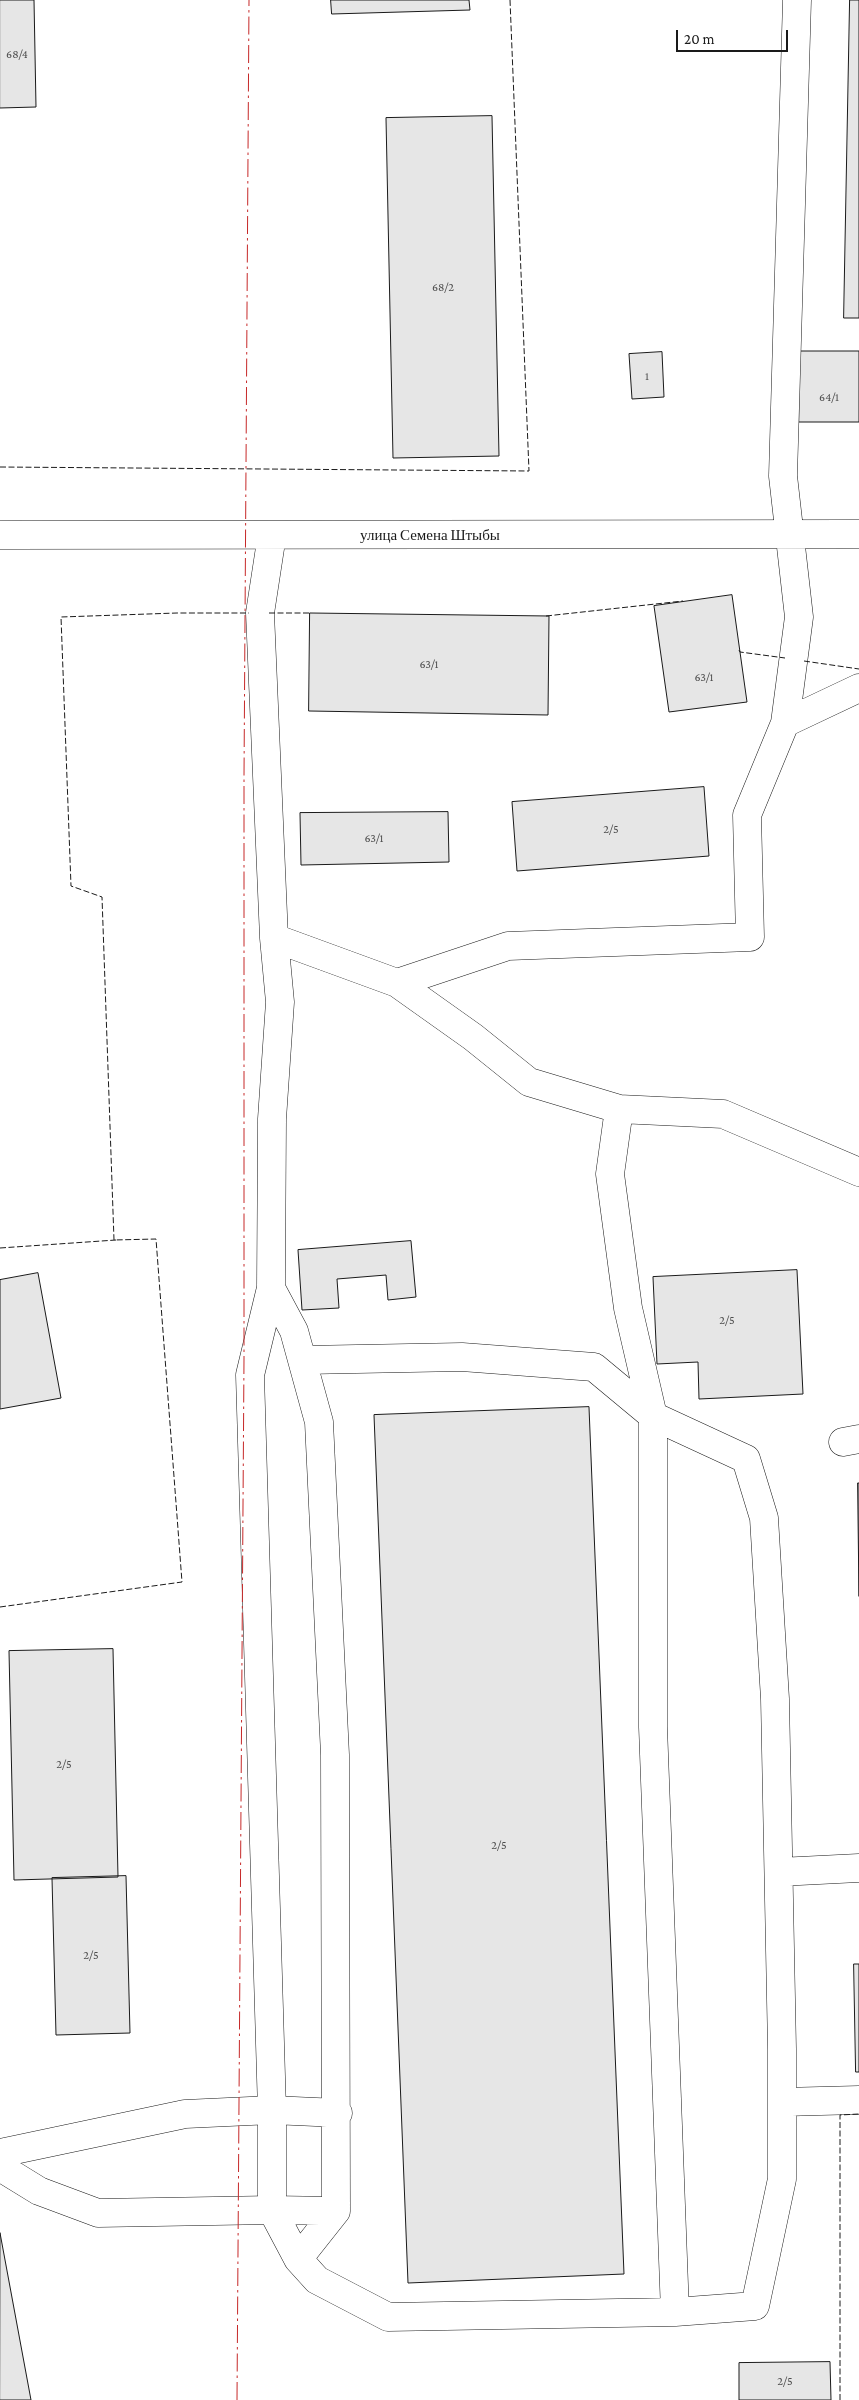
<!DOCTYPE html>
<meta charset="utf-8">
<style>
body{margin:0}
#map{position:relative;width:859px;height:2400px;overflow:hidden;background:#fff;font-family:"Crimson Pro",serif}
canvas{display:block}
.scale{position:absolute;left:676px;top:30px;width:112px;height:22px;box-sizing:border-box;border:2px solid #1a1a1a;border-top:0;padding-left:6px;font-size:15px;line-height:18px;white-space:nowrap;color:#1a1a1a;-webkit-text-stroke:4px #fff;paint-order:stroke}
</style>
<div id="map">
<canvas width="859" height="2400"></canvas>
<div class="scale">20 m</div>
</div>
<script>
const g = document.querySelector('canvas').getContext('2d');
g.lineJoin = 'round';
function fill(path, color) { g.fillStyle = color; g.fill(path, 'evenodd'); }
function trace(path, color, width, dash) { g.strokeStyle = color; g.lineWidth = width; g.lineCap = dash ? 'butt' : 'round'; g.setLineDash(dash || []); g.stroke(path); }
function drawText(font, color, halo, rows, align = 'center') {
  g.font = font + ' "Crimson Pro",serif'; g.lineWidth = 4; g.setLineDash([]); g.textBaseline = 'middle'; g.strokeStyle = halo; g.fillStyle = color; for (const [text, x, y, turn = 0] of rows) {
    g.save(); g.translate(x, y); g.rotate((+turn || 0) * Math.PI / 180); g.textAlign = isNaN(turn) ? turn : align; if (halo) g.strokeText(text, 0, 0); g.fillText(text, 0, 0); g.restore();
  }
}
const building = new Path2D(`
 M0,0H34L36,107L0,108Z
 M331,0H469L470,10L332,14Z
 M850,0H859V318H844Z
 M492,116L499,456L393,458L386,118Z
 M799,351H859V422H799Z
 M662,352L664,397L632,399L629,354Z
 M732,595L747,702L669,712L654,606Z
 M310,613L549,616L548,715L309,711Z
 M704,787L709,856L517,871L512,802Z
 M448,812L449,862L301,865L300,813Z
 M411,1241L416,1297L388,1300L386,1275L337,1279L339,1308L302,1310L298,1250Z
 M797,1270L803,1394L699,1399L698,1362L657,1364L653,1277Z
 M38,1273L61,1398L0,1409V1280Z
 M589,1407L624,2274L408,2283L374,1415Z
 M858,1483H859V1596Z
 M113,1649L118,1877L14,1880L9,1651Z
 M126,1876L130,2033L56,2035L52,1878Z
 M854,1964H859V2072H856Z
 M0,2233L31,2400H0Z
 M830,2362L831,2400H739V2363Z`);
fill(building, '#e6e6e6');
trace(building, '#1a1a1a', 1);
const minor = new Path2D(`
 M0,535L859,534
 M272,535L260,613L274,938
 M785,723L859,688
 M397,983L473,1037L529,1082L619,1109L723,1114L859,1172
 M619,1109L610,1174L628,1308L653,1416V1727L675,2312
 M271,1288L294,1331L319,1422L335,1755L336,2211L298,2259
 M304,1360L462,1357L594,1367L653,1416L746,1459L764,1518L775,1699L782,2049V2179L755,2306L675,2312L388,2317L317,2280L298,2259L272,2210V2110L250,1375L271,1288L272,1119L280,1002L274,938L397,983L508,946L750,937L747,815L785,723L799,617L783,476L797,0
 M843,1442L859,1439
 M779,1872L859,1868
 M782,2102L859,2100
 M0,2153L185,2114L272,2110L338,2113
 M0,2167L39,2191L98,2213L272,2210L336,2211`);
trace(minor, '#1a1a1a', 29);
trace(minor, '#fff', 28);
trace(new Path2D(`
 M0,467L529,471L510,0
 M269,613H311
 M546,616L683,601
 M739,650L740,652L785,658
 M804,661L859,669
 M0,1248L116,1240
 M0,1607L182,1582L156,1239L114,1240L102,897L71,886L61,617L177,613H249
 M840,2400V2115L859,2114`), '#1a1a1a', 1, [6, 2.5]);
trace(new Path2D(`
 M237,2400L244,1358V777L249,0`), '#c62828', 1, [18, 4, 2.5, 4]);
drawText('12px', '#4d4d4d', null, [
 ["68/4",17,54],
 ["68/2",443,287],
 ["1",647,376],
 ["64/1",829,397],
 ["63/1",429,664],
 ["63/1",704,677],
 ["2/5",611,829],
 ["63/1",374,838],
 ["2/5",727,1320],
 ["2/5",64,1764],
 ["2/5",499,1845],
 ["2/5",91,1955],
 ["2/5",785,2381]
]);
drawText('15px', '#1a1a1a', '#fff', [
 ["улица Семена Штыбы",430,535]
]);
</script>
